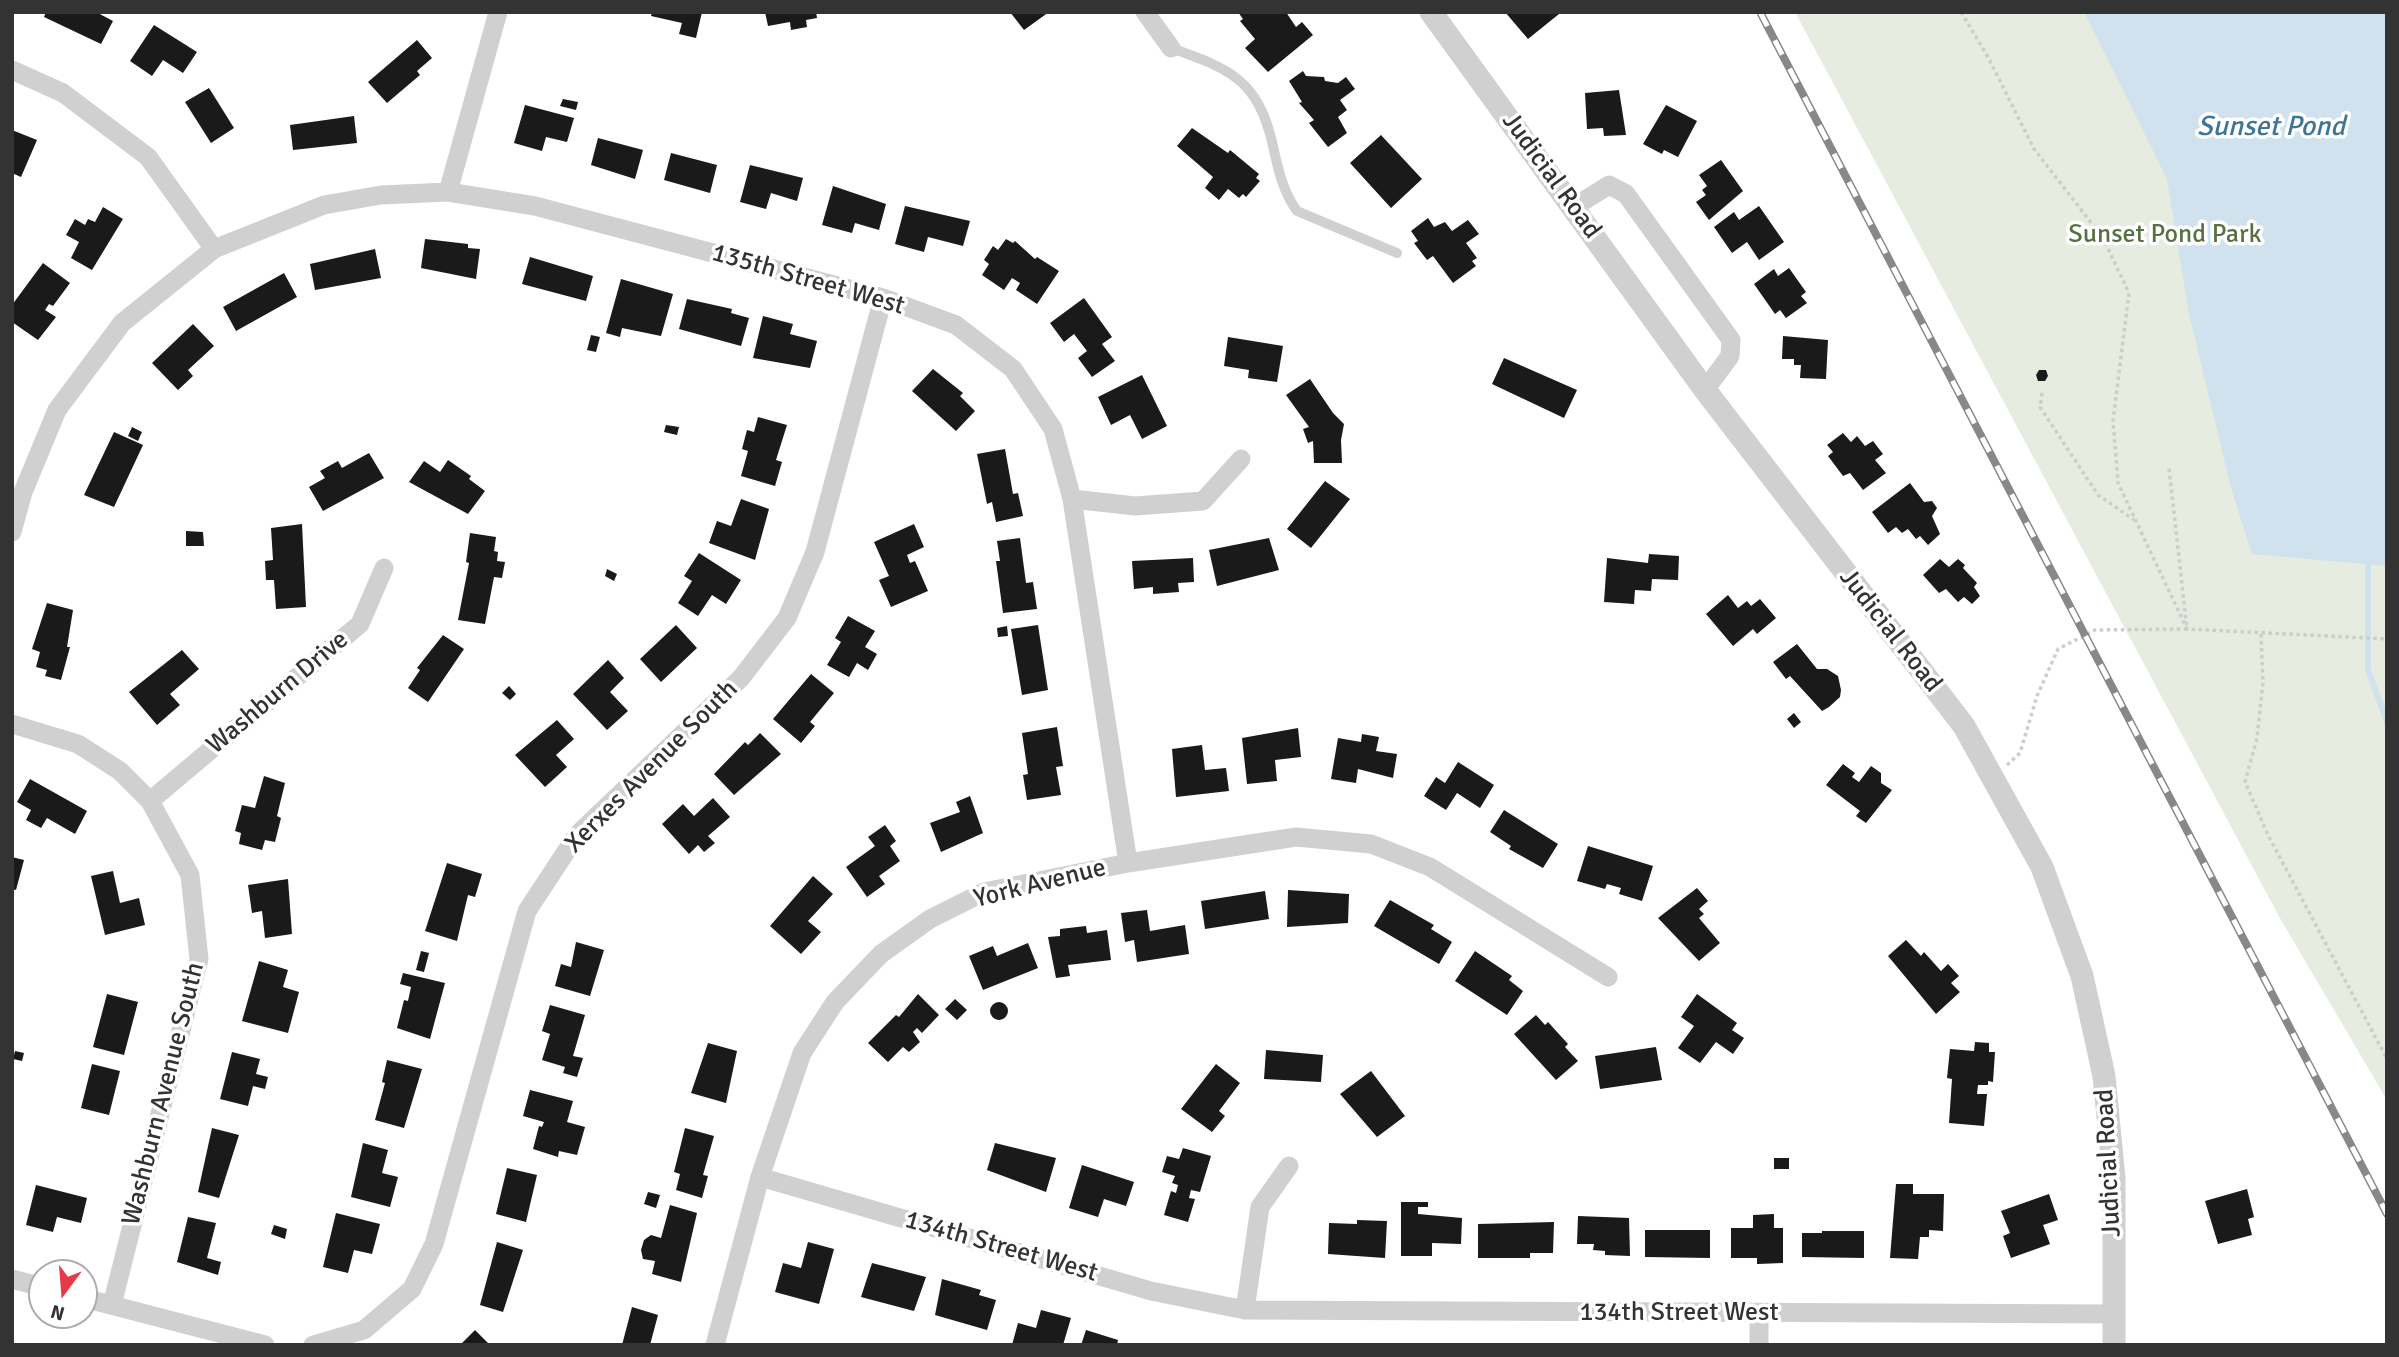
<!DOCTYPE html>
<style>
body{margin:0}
#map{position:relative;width:2399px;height:1357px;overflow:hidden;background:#fff;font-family:Signika,sans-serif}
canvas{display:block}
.frame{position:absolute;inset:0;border:14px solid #333;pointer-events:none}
.north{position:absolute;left:28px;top:1259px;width:70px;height:70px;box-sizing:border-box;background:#fff;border:2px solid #adadad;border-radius:50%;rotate:196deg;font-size:19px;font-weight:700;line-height:28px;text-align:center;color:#333}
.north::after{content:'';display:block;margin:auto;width:24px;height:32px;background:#e63946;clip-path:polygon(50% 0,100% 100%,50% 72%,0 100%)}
</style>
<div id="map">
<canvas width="2399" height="1357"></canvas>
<div class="frame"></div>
<div class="north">N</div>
</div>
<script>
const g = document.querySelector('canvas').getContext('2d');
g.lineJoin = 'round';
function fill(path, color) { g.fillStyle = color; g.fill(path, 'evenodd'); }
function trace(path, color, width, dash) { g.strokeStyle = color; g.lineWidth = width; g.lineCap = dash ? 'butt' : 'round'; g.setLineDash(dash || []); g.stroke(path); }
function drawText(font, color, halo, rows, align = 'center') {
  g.font = font + ' Signika,sans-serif'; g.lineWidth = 7; g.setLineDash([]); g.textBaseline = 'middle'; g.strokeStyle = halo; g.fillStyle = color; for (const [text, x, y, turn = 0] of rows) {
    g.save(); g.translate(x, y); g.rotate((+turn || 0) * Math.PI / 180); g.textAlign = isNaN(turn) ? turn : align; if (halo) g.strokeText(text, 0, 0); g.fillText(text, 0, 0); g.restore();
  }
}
fill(new Path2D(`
 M1795,12H2387V1100L2281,920Z`), '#e6ecdf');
fill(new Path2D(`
 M2084,12H2387V566L2252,554L2231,488L2189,314L2167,179Z`), '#cfe2ee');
trace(new Path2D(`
 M2368,563V670L2387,722`), '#cfe2ee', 6);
fill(new Path2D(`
 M46,12H96L113,21L101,44L44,17Z
 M652,12H702L696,38L679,34L682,23L651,16Z
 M765,12H816L817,18L806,20L807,27L791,30L790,22L768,26Z
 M1010,12H1049L1024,30Z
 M1238,12H1286L1296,27L1302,22L1313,35L1268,72L1245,48L1255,39L1240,21L1243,19Z
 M1505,12H1557L1559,14L1528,39Z
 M154,25L197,52L183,73L163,60L152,76L130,61Z
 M417,40L432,58L417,71L420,75L387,103L368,82Z
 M1303,71L1306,76L1324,77L1325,81L1338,83L1346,77L1355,89L1340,100L1347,110L1338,117L1347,133L1328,147L1309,123L1314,120L1299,103L1302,102L1289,81Z
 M209,88L234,128L211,143L185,102Z
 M1619,90L1626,135L1604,136L1603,128L1587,129L1585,93Z
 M563,99L578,102L576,110L560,106Z
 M525,105L574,118L567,142L546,137L542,151L514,143Z
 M1666,105L1697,121L1678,157L1664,150L1662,154L1643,144Z
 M354,116L357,143L293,150L290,125Z
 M1192,128L1228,153L1230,150L1259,174L1256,178L1260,181L1246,197L1243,194L1239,198L1228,189L1219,200L1205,188L1213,177L1177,146Z
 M12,130L37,140L21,177L12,173Z
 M1381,135L1422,179L1391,208L1350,163Z
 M598,138L643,150L635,179L591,165Z
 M671,153L717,165L710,193L664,180Z
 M1721,160L1743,191L1709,220L1696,202L1706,195L1702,190L1707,186L1699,175Z
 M750,165L803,178L797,201L771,193L766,209L740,202Z
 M833,186L886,204L879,230L855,223L852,233L822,225Z
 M905,206L970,221L963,246L928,237L924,252L895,244Z
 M1759,206L1784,242L1759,260L1747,242L1732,253L1714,227L1734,212L1739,220Z
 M103,207L123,219L92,270L71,258L79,242L66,235L75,219L85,225L88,219L95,222Z
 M1428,218L1434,227L1445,222L1452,231L1468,220L1479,234L1466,243L1477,258L1472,261L1476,266L1453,283L1433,256L1427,260L1414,243L1418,241L1411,231Z
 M425,239L468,244V248L480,249L476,279L421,268Z
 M1006,239L1013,243L1015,241L1035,259L1037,257L1059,271L1037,304L1016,290L1020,283L1012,278L1004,290L982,275L989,264L984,260L993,246L998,250Z
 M375,249L381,278L315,290L310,264Z
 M530,257L593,276L586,301L522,284Z
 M43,263L70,283L53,306L49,304L45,310L56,317L38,340L12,322V305Z
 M1789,268L1806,292L1801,296L1807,303L1786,318L1780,310L1775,314L1754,284L1774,269L1778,276Z
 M284,273L297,297L236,331L223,307Z
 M621,279L673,294L661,336L622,328L620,337L606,333Z
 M1084,298L1112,337L1102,344L1115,361L1092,377L1078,358L1087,351L1074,334L1064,342L1050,323Z
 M687,299L732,309L731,313L749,318L741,346L679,329Z
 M763,316L793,324L790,334L817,341L810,368L753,358Z
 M193,324L214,346L188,370L193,376L178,390L152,363Z
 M591,335L600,337L596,352L587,350Z
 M1783,336L1828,340L1826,379L1800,378L1801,365H1794V359H1782Z
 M1228,337L1283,346L1277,382L1248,378L1249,370L1224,366Z
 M1504,358L1577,390L1564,418L1492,384Z
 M933,369L963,393L960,396L975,411L956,431L912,391Z
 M2039,370H2046L2048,376L2045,381H2038L2036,375Z
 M1142,375L1167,426L1142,439L1130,415L1111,425L1098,397Z
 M1310,379L1333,413L1344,424L1341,440L1342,463H1314L1313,441L1308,443L1303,429L1309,427L1286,395Z
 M758,417L787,425L776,460L782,462L775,486L741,476L748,451L742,449L747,430L754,432Z
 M666,425L679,427L677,435L664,432Z
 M132,427L142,432L138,441L128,436Z
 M114,432L143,445L114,507L84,495Z
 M1843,433L1851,442L1857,436L1865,446L1873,441L1883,454L1875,460L1886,473L1863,490L1850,473L1843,476L1828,456L1833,452L1827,445Z
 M1005,449L1013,494L1018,493L1023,516L996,522L992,502L987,504L977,454Z
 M369,453L384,478L323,511L309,487L325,478L320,471L338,461L342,468Z
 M448,460L471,476L469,479L485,491L468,514L409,482L424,461L440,472Z
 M1325,481L1350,499L1311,548L1287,529Z
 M1910,483L1924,502L1932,501L1937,508L1932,516L1940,534L1928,545L1920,536L1916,539L1908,529L1902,533L1896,527L1888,533L1872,512Z
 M741,499L769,509L755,560L709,543L717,521L731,526Z
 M302,524L306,607L276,609L274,580H266L265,561L273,560L271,528Z
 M914,524L924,547L907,555L910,563L915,561L928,591L891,607L879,580L889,576L874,542Z
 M186,531L203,532L204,546H186Z
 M470,533L496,537L494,551L498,552L497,561L505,562L502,578L494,577L485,624L458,620L469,563L466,562Z
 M1020,538L1026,583L1033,582L1037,609L1003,613L996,561H1000L997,541Z
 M1269,538L1279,570L1217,586L1209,550Z
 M699,553L741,580L726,604L712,595L698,616L678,603L692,581L684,576Z
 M1649,554L1679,556L1678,580L1652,579L1651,591L1635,590L1634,604L1604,602L1607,558L1648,563Z
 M1193,558L1194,582L1178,583L1179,592L1153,594V587L1134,589L1132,561Z
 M1940,559L1949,567L1958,559L1965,565L1963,568L1977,583L1974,587L1980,596L1972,604L1964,597L1958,602L1946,589L1939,593L1923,575Z
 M607,569L617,574L614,581L605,576Z
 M1728,595L1738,608L1747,601L1751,606L1760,599L1776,618L1757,634L1753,629L1733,646L1706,614Z
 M47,603L73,610L67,647H70L61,680L45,676L47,670L36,667L40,652L32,649Z
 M848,616L875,631L865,647L877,654L868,670L857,663L849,677L827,665L841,642L835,638Z
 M676,625L697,648L661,682L640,659Z
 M1038,625L1048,690L1022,695L1011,629Z
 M1007,626L1008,636L998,637L997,628Z
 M443,635L464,649L428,702L408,688L420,670L417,668Z
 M1797,644L1817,669H1827L1838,676L1841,690L1840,697L1829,707L1822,711L1790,676L1786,679L1773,662Z
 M182,650L199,669L170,694L180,705L157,725L129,692Z
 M608,660L624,678L610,692L628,711L607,730L573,694Z
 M811,674L834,693L810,722L815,726L801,743L773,719Z
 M509,686L516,694L510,700L502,693Z
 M1794,713L1801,722L1794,728L1787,719Z
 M557,720L574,739L556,755L567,767L545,787L515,755Z
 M1057,727L1063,766L1056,767L1061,795L1027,800L1023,775L1028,774L1022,733Z
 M1298,728L1301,757L1275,760L1277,781L1247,784L1242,738Z
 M760,733L781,754L734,795L714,774L745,742L748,745Z
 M1362,734L1379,737L1376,751L1397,754L1393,778L1358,769L1356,783L1331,779L1338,738L1361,742Z
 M1202,745L1205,770L1226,768L1229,791L1176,797L1172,749Z
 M1458,762L1494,785L1480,808L1457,793L1446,810L1424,796L1436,777L1445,783Z
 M1843,764L1855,773L1852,777L1859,782L1871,766L1881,773V783L1892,790L1866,823L1856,816L1860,811L1826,785Z
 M264,776L285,783L277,816L281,818L275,842L265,840L262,850L239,844L241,833L235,831L242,805L255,808Z
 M30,779L87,811L75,834L47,818L41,828L26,820L31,810L17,802Z
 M970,796L983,833L941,852L930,823L960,812L956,802Z
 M713,798L730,817L708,836L715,843L704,852L698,845L689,854L662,824L683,804L694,816Z
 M1504,810L1558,844L1543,868L1509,849L1511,846L1490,832Z
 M885,825L896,841L890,846L900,861L879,876L885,884L867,897L846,867L875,846L868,837Z
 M1588,846L1653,866L1642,901L1619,894L1621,888L1607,884L1605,889L1577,881Z
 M12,857L24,860L16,890L12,889Z
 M447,863L482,874L475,897L468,895L457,941L425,931Z
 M113,871L120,903L139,898L145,925L105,935L91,876Z
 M813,876L833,894L808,921L821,932L801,954L770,926Z
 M288,879L292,934L265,938L262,911L252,913L248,885Z
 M1697,888L1708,901L1699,909L1704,914L1699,918L1720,943L1699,961L1658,918Z
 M1288,890L1349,894L1348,923L1287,927Z
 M1265,891L1269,919L1205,929L1201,901Z
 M1390,900L1434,925L1431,929L1452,942L1439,964L1374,926Z
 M1147,910L1150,931L1185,925L1189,954L1137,962L1134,940L1125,942L1121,913Z
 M1086,926L1087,933L1107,930L1111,960L1068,965L1070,976L1056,978L1048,937L1060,936V929Z
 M1906,940L1921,956L1924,952L1941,971L1948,964L1959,976L1951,983L1960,992L1936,1014L1888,956Z
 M576,942L604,950L590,996L555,986L561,964L571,967Z
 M1028,943L1038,968L983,990L969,956L993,946L997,956Z
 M421,951L429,953L424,972L416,970Z
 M1475,951L1512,976L1509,980L1523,991L1507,1015L1455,981Z
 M259,961L288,970L283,987L299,992L288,1033L242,1021Z
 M403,973L445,983L430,1039L397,1028L404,1000L408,1001L411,987L400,984Z
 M107,994L138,1002L124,1055L93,1047Z
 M918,994L939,1015L922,1033L917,1028L913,1032L920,1042L909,1052L903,1047L888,1062L868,1043L896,1015L899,1017Z
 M1697,994L1737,1023L1732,1030L1744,1038L1733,1054L1716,1042L1700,1063L1678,1048L1694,1026L1681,1017Z
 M955,999L967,1010L957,1020L945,1009Z
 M990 1011a9 9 0 1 1 18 0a9 9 0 1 1-18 0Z
 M550,1005L585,1015L573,1056L583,1058L577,1077L563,1073L565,1067L542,1060L550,1034L542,1031Z
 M1536,1015L1545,1025L1548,1022L1568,1044L1565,1047L1578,1061L1556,1080L1514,1034Z
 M1975,1042L1989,1043V1052H1995L1993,1082L1988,1081V1085H1978L1977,1094H1987L1984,1126L1949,1123L1952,1079L1947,1078L1950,1049L1974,1051Z
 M708,1043L737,1051L726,1103L691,1093Z
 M1656,1047L1662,1080L1600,1089L1595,1056Z
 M1266,1050L1323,1055L1321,1082L1264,1079Z
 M15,1051L24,1053L22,1061L13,1059Z
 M232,1052L260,1059L256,1074L268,1077L265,1089L253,1086L248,1106L220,1099Z
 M387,1060L422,1069L404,1128L375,1120L385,1083L382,1082Z
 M92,1064L120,1071L109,1115L81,1108Z
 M1216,1064L1240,1083L1219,1111L1225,1116L1212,1132L1181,1109Z
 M1371,1071L1405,1116L1377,1137L1340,1094Z
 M530,1090L573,1101L567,1122L585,1127L577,1155L559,1151L558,1157L533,1149L539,1126L542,1127L544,1122L523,1116Z
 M212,1128L239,1135L219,1198L198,1192Z
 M685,1128L714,1136L703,1175L708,1176L702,1198L676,1190L680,1174L674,1172Z
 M363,1143L388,1150L382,1173L398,1177L390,1207L351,1197Z
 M995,1143L1056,1158L1046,1192L987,1170Z
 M1183,1148L1211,1156L1200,1192L1191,1190L1189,1198L1195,1199L1188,1222L1164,1215L1171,1191L1176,1193L1178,1185L1172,1183L1175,1176L1162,1172L1167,1156L1179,1159Z
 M1774,1158H1789V1169H1774Z
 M1082,1165L1134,1182L1126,1206L1104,1199L1098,1217L1069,1208Z
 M507,1168L537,1175L526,1222L496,1214Z
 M1896,1184H1913V1194H1944L1943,1231L1929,1230V1237H1920L1918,1259L1890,1258Z
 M36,1185L87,1198L81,1223L57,1217L53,1232L26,1225Z
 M2247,1189L2254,1217L2248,1219L2252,1235L2218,1244L2205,1201Z
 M648,1192L660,1195L656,1208L644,1204Z
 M2049,1194L2058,1220L2043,1225L2050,1244L2011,1258L2003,1236L2010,1233L2001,1211Z
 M1401,1202H1428V1207H1418V1214L1462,1218L1461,1244L1432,1243V1256H1401Z
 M670,1205L697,1213L681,1282L652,1274L655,1261L643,1259L641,1250L644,1240L651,1235L661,1238Z
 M336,1213L380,1224L372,1254L354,1250L348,1273L323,1267Z
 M1774,1214V1228H1783V1263L1757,1264V1258H1731V1228H1753V1215Z
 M1578,1216L1629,1218L1630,1256L1605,1255V1251L1593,1250L1594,1244H1577Z
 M188,1217L216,1223L207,1258L221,1262L218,1275L177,1262Z
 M1357,1220L1387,1221L1385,1258L1328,1254L1329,1223L1357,1224Z
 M1554,1222L1553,1253H1530V1258H1478V1224Z
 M274,1225L287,1229L285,1239L271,1234Z
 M1645,1230H1710V1258L1645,1257Z
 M1822,1231H1864V1258L1802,1257V1233H1822Z
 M497,1242L523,1250L503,1312L480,1305Z
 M808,1242L834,1249L819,1304L775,1292L783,1263L801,1268Z
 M872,1263L926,1277L914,1311L861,1297Z
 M942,1279L981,1290L979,1295L996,1300L987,1330L935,1315Z
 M632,1307L658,1315L650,1345H622Z
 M1041,1310L1071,1318L1063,1345H1012L1018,1323L1036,1328Z
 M475,1330L490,1345H460Z
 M1086,1330L1118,1340L1117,1345H1081Z`), '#1a1a1a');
trace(new Path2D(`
 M1961,12L1988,57L2034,149L2103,238L2129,293L2113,421L2118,483L2187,629L2387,639
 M2042,393L2040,407L2098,495L2134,520
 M2261,634L2263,682L2257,738L2245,782L2269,837L2387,1059
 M2007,765L2020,753L2037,696L2058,649L2095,630L2187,629L2169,468`), '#cdcdcd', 3.5, [3.5, 3.5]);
trace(new Path2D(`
 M1171,48C1230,69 1258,79 1273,146C1278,169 1283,192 1297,211L1397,253`), '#d0d0d0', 10);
trace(new Path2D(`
 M1145,12L1171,48
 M12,70L63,93L148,157L214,249
 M448,192L498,12
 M1574,207L1609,185L1626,194L1731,340L1730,356L1705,390
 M1072,499L1135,506L1203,501L1241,459
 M12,532L23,492L57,410L122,323L214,249L324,205L381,195L448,192L535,206L883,298L956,325L1013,369L1053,429L1072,499L1128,863
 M12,724L78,744L120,771L150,801L190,875L199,959L112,1305
 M150,801L360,624L384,568
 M760,1177L1151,1291L1245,1310L2114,1314
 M12,1279L42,1287
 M84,1298L265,1345
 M1245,1310L1260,1207L1289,1166
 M1759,1314V1345
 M313,1345L364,1330L412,1289L434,1244L527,911L577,835L741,678L787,618L815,552L883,298
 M715,1345L760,1177L802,1053L835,1002L881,954L930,919L984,892L1128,863L1296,837L1371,844L1430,867L1608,977`), '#d0d0d0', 19);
trace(new Path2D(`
 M1431,12L1705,390L1964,726L2042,867L2082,976L2104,1076L2114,1178V1345`), '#d0d0d0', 23);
const rail = new Path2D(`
 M1760,12L2387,1214`);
trace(rail, '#888', 8);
trace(rail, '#fff', 5, [16]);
drawText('26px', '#333', '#fff', [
 ["Judicial Road",1551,176,54],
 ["135th Street West",808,280,16],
 ["Judicial Road",1890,631,52],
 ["Washburn Drive",278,693,-40],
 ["Xerxes Avenue South",652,767,-45],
 ["York Avenue",1040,884,-14],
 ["Washburn Avenue South",164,1094,-76],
 ["Judicial Road",2109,1163,-93],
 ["134th Street West",1001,1247,16],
 ["134th Street West",1679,1313]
]);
drawText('26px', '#56703f', '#fff', [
 ["Sunset Pond Park",2165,235]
]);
drawText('italic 28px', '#3f7597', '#fff', [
 ["Sunset Pond",2271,128]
]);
</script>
